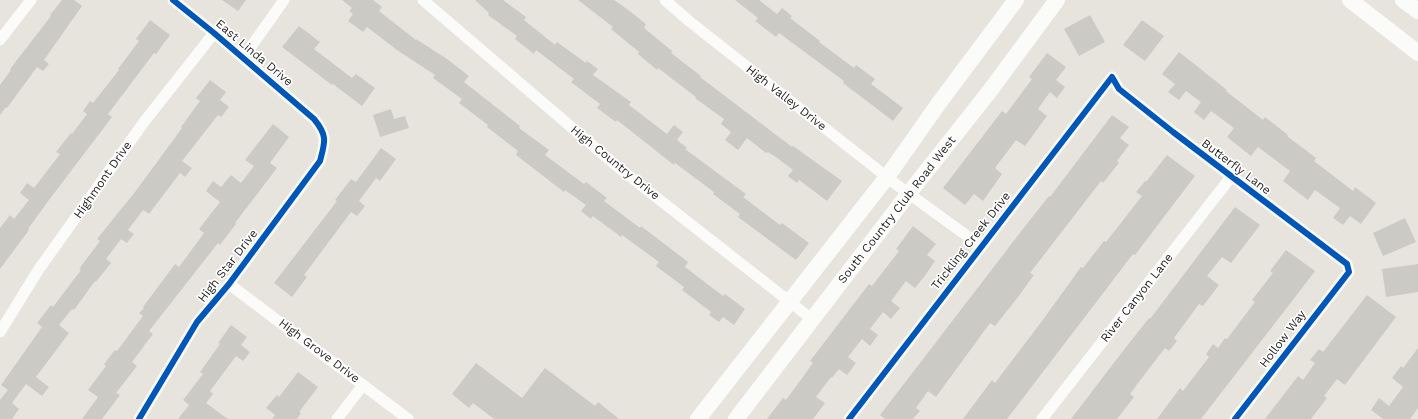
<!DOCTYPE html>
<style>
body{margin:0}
canvas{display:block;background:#e7e4dd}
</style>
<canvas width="1418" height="419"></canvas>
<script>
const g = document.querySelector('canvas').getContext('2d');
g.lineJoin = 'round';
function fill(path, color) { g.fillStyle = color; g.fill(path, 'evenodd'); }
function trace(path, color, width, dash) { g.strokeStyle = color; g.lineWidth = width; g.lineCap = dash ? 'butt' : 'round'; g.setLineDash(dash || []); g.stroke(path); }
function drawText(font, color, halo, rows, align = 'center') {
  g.font = font + ' "Work Sans",sans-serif'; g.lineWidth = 3.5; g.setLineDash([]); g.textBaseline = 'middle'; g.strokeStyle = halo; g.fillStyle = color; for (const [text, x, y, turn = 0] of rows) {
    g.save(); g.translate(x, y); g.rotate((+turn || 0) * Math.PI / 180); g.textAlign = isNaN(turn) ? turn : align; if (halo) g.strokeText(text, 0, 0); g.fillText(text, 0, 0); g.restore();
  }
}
fill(new Path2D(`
 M62,0H74L82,6L44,60L49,64L43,71L37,67L7,108L6,107L0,115V85L11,70L10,69L51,16L50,15Z
 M222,0H246L238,11Z
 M342,0H373L382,7L379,11L416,40V39L447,59L469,76L464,82L520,126L519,128L549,150L545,155L584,184L586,182L607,198L604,201L640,228L641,226L688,262L685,267L723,296L725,294L745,309L734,325L723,317L719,322L709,315L711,312L682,290L684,287L656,266L659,262L622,235L621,237L593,216L591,219L581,211L586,205L565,190L564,192L516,155L518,151L487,127L488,125L459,103L462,99L433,78L435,75L397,50L367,27L363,32L348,21L353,14L349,11L352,8Z
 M475,0H503L526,17L524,20L555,45L557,42L586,63L587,61L598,69L593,75L631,102L629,105L667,134L674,125L683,132L677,140L687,148L685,149L746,194L743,197L780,225L782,223L809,243L796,260L738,217L740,214L713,194L714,192L675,163L674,165L617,120L616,122L597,108L600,104L571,82L574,79L536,50L534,54L515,39L517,36L488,15L489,13Z
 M578,0H614L627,9L646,24L644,28L672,51L671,53L701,76L700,77L792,147L793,146L842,181L827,201L799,180L797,183L788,176L793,170L776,157L768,152L766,153L747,138L738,150L725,140L731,132L721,124L724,119L695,98L696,97L658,68L657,70L638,54L639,52L611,29L613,27Z
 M735,0H759L777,14L782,8L792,16L790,18L820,41L819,42L854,68L856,65L875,79L871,84L903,108L893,121L843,83L844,81L779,33L776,37L755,21L758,18Z
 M1090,15L1105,42L1079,56L1064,29Z
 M150,20L170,35L156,54L154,53L108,114L112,117L49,200L28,229L29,230L0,269V228L10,215L14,219L29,200L20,193L27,183L34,188L60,154L56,152L71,133L72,134L87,114L83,111L90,101L93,103L119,70L118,69L139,41L136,39Z
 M1142,20L1164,36L1145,61L1123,45Z
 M299,26L320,42L314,49L352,78L356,74L375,88L362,106L333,84L332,85L282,47Z
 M1179,52L1227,90L1226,91L1263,120L1265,117L1288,135L1287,136L1316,158L1314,161L1353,191L1355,187L1376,203L1361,224L1350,216L1343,225L1333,218L1340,208L1315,190L1308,200L1283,181L1290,171L1258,147L1251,156L1227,137L1234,128L1211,111L1204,120L1194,112L1201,102L1186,91L1179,100L1168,92L1175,84L1162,74Z
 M1047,53L1066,67L1056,80L1065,87L1057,98L1050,92L1038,109L1047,116L1025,146L1016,140L995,168L1002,174L983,201L974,194L965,205L943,188L1002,111L1006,114L1032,79L1029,77Z
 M210,80L226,92L220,100L229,107L221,117L218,115L182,161L192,168L185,177L180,173L149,214L143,210L128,230L134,234L127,243L121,239L106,259L111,263L96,282L95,281L74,310L72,309L59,325L69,333L36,377L49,387L42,396L26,384L12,403L19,409L12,419H0V400L8,390L1,385L42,327L37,323L51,305L53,307L81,270L79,269L100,241L97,239L135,192L182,128L181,127L200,101L196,98Z
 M391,109L394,119L405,116L409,128L380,137L373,115Z
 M1112,115L1129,127L1120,138L1129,145L1117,161L1119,163L1103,183L1101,181L1030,273L1034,275L1018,297L995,326L990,323L936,397L928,391L916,408L920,411L913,419H885L880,415L1026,225L1049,196L1050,197Z
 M273,124L289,137L270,163L277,168L235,223L236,224L220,245L218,243L149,331L153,334L132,362L137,366L116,393L120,395L102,419H82L98,397L88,390L106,366L104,364L115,350L117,351L143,316L139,313L144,308L143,307L175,264L179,267L204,233L199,229L220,202L206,191L213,181L221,187L231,175L241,183L254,166L245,160Z
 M381,148L396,159L380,181L376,178L359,201L365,206L357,216L351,212L304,275L307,277L292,297L274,283L337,201L335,200L351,179L356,182Z
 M1167,155L1195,176L1135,255L1133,254L1007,419H963L992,380L995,383L1042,321L1081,267L1083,268L1104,241L1106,242L1142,196L1136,192L1145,181L1146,182Z
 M1235,207L1260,225L1231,263L1222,257L1207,276L1219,285L1203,306L1199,304L1174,338L1177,341L1169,351L1165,348L1151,366L1130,394L1134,397L1117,419H1071L1126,347L1149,318L1150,319Z
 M1405,218L1416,242L1383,256L1373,233Z
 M913,226L936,244L927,255L935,261L924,277L915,288L906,281L891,301L900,308L891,319L883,312L870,329L878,335L870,346L862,339L848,357L856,363L847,375L839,369L832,378L831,377L816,397L825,403L813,419H767L783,398L786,400L813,363L810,361L869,284L872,286L899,251L896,249Z
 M1286,250L1315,271L1299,292L1201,419H1157L1180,388L1183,391L1209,357L1206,354L1213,344L1218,348L1225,338L1227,339L1255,302L1252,300L1273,273L1270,271Z
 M1418,264V292L1386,297L1382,269Z
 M1367,295L1396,317L1345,385L1337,379L1324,396L1327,398L1311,419H1265L1298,376L1303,380L1315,363L1310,360L1319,349L1323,352Z
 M231,325L247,337L241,345L250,352L243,361L236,356L210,391L213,394L206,403L228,419H178L189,405L183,400L203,374L200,372L220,344L218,343Z
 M1418,348V408L1410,419H1383L1371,410L1379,398L1389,406L1403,387L1392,378L1401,366L1403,368Z
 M476,363L522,398L545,368L595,406L598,402L619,419H494L473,403L469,408L452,394Z
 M298,372L318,387L299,412L301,413L297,419H272L275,415L266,408L277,395L279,397Z`), '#cccac4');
trace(new Path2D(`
 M423,0L619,168L813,320
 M665,0L689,21L897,185L981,246
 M0,40L31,0
 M243,58L284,0
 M229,284L408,419
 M0,332L39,269L144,122L214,33
 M139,419L197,322L229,284L320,161C325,142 328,136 314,119L214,33L173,0
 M337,419L363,385
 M849,419L1112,77L1119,89L1173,132L1347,264L1349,272L1235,419
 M1042,419L1231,177`), '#fbfbfa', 11);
trace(new Path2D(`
 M1350,0L1418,53
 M1403,0L1418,11
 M698,419L887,177L939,103L1016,0
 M736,419L909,193L989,92L1057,0`), '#fbfbfa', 16);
trace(new Path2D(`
 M139,419L197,322L229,284L320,161C325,142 328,136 314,119L214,33L173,0
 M849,419L1112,77L1119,89L1173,132L1347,264L1349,272L1235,419`), '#0057b8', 6);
drawText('12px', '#282828', '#fff', [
 ["East Linda Drive",254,53,40],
 ["High Valley Drive",786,98,38],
 ["High Country Drive",615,163,39],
 ["Butterfly Lane",1236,167,37],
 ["Highmont Drive",103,180,-55],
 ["South Country Club Road West",897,210,-52],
 ["Trickling Creek Drive",971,241,-52],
 ["High Star Drive",228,266,-52],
 ["River Canyon Lane",1137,298,-52],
 ["Hollow Way",1283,339,-53],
 ["High Grove Drive",319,351,37]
]);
</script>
